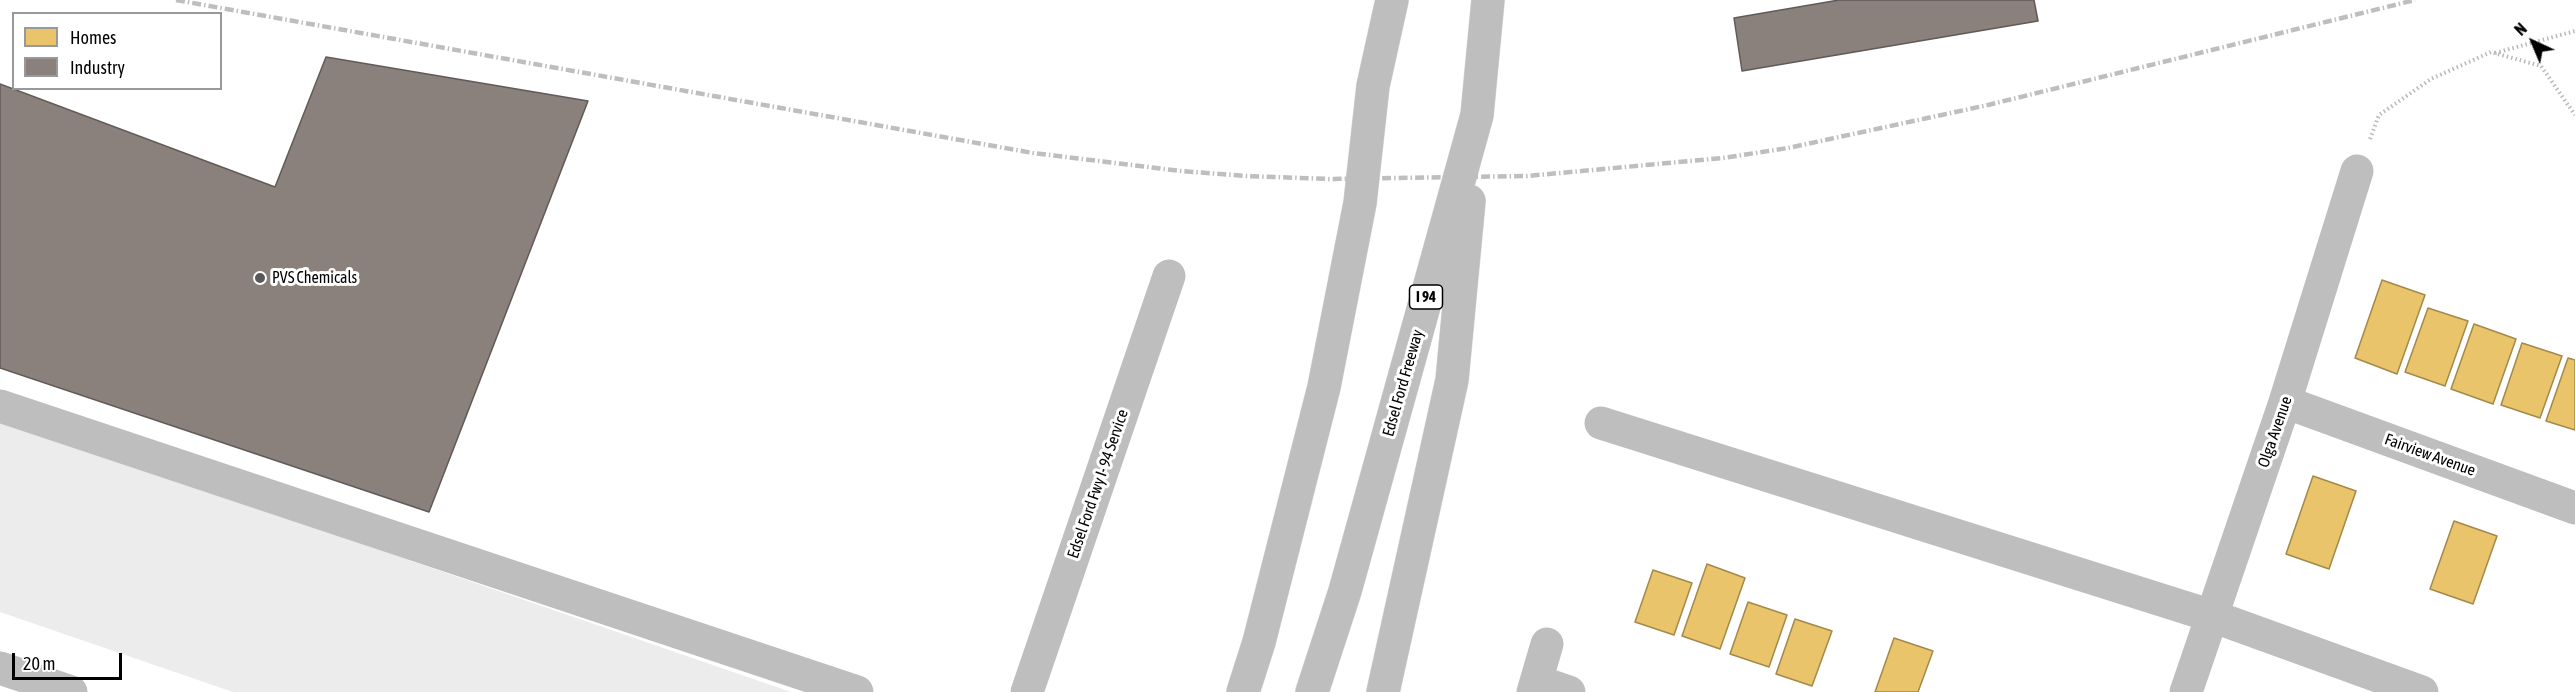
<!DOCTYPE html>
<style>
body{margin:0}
#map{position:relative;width:2575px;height:692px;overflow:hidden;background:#fff;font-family:"Asap Condensed",sans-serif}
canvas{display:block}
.legend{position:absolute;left:12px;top:12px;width:210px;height:78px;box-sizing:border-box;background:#fff;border:2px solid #999;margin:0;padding:8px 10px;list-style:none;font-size:18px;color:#000}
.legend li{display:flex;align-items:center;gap:12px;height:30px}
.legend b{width:30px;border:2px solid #999}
.north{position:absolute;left:2503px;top:12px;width:60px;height:60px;-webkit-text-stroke:4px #fff;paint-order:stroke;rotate:316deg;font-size:16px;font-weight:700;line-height:24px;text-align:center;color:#000}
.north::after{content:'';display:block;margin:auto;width:21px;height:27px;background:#000;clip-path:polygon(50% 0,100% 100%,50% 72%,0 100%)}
.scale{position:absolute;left:12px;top:653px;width:110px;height:27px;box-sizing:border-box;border:3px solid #000;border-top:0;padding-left:8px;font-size:18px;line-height:21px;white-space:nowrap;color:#000;-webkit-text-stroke:4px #fff;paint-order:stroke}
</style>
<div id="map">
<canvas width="2575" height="692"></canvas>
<ul class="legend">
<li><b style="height:16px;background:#e9c46a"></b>Homes</li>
<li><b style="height:16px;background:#8a817c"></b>Industry</li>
</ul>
<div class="north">N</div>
<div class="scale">20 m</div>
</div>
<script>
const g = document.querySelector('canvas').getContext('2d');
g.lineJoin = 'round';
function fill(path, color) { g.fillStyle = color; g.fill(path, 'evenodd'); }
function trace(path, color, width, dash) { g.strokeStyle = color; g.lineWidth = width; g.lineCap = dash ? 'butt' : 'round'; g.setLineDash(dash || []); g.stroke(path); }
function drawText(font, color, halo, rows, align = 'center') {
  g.font = font + ' "Asap Condensed",sans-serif'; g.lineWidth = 6; g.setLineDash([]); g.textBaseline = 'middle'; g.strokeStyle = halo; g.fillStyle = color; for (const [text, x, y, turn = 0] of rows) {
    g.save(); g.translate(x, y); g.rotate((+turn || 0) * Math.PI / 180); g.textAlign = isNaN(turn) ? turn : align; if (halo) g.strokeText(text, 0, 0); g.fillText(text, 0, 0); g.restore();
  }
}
fill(new Path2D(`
 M0,419L791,692H233L0,612Z`), '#ececec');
const homes = new Path2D(`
 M2382,280L2425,295L2397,374L2355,358Z
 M2428,308L2468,321L2445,386L2405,372Z
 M2474,324L2516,339L2493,404L2451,389Z
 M2522,343L2562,356L2540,418L2501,405Z
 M2568,358L2575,360V430L2546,421Z
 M2313,476L2356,491L2329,569L2286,554Z
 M2454,521L2497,536L2473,604L2430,589Z
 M1707,564L1745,578L1720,649L1682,636Z
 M1653,570L1692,583L1674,635L1635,622Z
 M1748,602L1787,615L1769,667L1730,654Z
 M1795,619L1832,631L1812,686L1776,674Z
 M1894,638L1933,651L1918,692H1875Z`);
fill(homes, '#e9c46a');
trace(homes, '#a3894a', 1.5);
const industry = new Path2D(`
 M1839,0H2034L2038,21L1742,71L1734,18Z
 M326,57L588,101L429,512L0,368V84L275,187Z`);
fill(industry, '#8a817c');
trace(industry, '#615a57', 1.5);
const highway = new Path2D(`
 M1243,692L1259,642L1324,387L1360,203L1373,86L1392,0
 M1312,692L1345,591L1477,115L1488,0
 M1383,692L1452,380L1469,201`);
trace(highway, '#dbdbdb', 34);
trace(new Path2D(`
 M2495,53L2575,31
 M2370,139L2379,115L2431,79L2491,52L2541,66L2575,115`), '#b9b9b9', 4, [1.5, 3]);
trace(new Path2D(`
 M2285,402L2575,508
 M0,406L857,692
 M1601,423L2212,616L2422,692
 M0,668L71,692
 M1537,681L1569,692
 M1027,692L1169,276
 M1533,692L1547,644
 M2186,692L2285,402L2357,171`), '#bebebe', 33);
trace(highway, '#bebebe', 33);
trace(new Path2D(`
 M176,0L1033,153L1181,171L1246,176L1329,179L1527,176L1723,158L1788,148L1988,105L2415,0`), '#bebebe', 4.5, [9, 3, 1.5, 3]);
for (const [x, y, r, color] of [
 [260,278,6,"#595959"]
]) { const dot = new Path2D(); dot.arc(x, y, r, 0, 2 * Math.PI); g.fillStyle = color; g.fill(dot); trace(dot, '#fff', 2); }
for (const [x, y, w] of [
 [1426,297,33]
]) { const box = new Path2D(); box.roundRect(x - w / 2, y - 12, w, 24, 4.5); g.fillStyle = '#fff'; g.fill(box); trace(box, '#000', 1.5); }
drawText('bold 15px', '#000', null, [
 ["I 94",1426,297]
]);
drawText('16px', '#000', '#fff', [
 ["PVS Chemicals",272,278]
], 'left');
drawText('16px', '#000', '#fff', [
 ["Edsel Ford Freeway",1403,383,-74],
 ["Olga Avenue",2275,432,-71],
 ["Fairview Avenue",2430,455,20],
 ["Edsel Ford Fwy I- 94 Service",1098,484,-71]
]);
</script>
